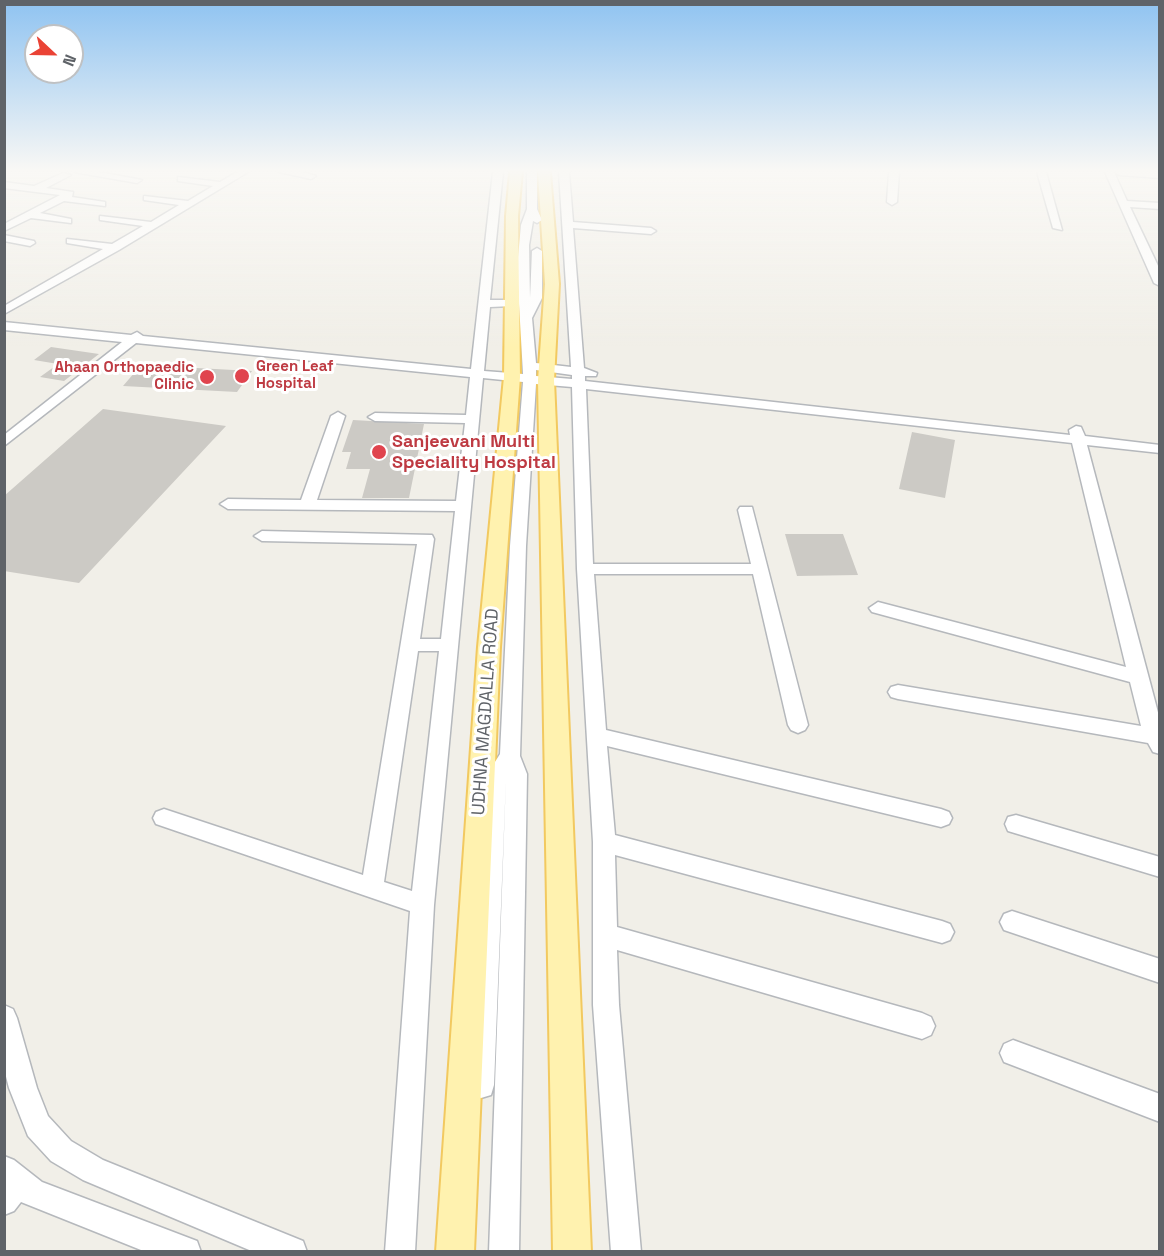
<!DOCTYPE html>
<style>
body{margin:0}
#map{position:relative;width:1164px;height:1256px;overflow:hidden;background:#f1efe8;font-family:"Space Grotesk",sans-serif}
canvas{display:block}
.frame{position:absolute;inset:0;border:6px solid #5f6368;pointer-events:none}
.north{position:absolute;left:24px;top:24px;width:60px;height:60px;box-sizing:border-box;background:#fff;border:2px solid #bfc1c3;border-radius:50%;rotate:112deg;font-size:16px;font-weight:700;line-height:24px;text-align:center;color:#5f6368}
.north::after{content:'';display:block;margin:auto;width:21px;height:27px;background:#ea4335;clip-path:polygon(50% 0,100% 100%,50% 72%,0 100%)}
</style>
<div id="map">
<canvas width="1164" height="1256"></canvas>
<div class="frame"></div>
<div class="north">N</div>
</div>
<script>
const g = document.querySelector('canvas').getContext('2d');
g.lineJoin = 'round';
function fill(path, color) { g.fillStyle = color; g.fill(path, 'evenodd'); }
function trace(path, color, width, dash) { g.strokeStyle = color; g.lineWidth = width; g.lineCap = dash ? 'butt' : 'round'; g.setLineDash(dash || []); g.stroke(path); }
function drawText(font, color, halo, rows, align = 'center') {
  g.font = font + ' "Space Grotesk",sans-serif'; g.lineWidth = 6; g.setLineDash([]); g.textBaseline = 'middle'; g.strokeStyle = halo; g.fillStyle = color; for (const [text, x, y, turn = 0] of rows) {
    g.save(); g.translate(x, y); g.rotate((+turn || 0) * Math.PI / 180); g.textAlign = isNaN(turn) ? turn : align; if (halo) g.strokeText(text, 0, 0); g.fillText(text, 0, 0); g.restore();
  }
}
fill(new Path2D(`
 M51,347L99,354L64,381L40,377L58,364L34,360Z
 M141,365L252,371L237,392L123,386Z
 M103,409L226,426L79,583L4,571V496Z
 M353,420L424,424L409,498H362L370,469H346L351,452H342Z
 M912,432L955,440L945,498L899,489Z
 M785,534H843L858,575L797,576Z`), '#cccac5');
const minor = new Path2D(`
 M74,172H99L142,180L137,183Z
 M237,172H248L119,250L4,314V306L103,249L67,243V239L112,244L143,226L100,220V216L151,222L179,205L144,200V196L188,201L213,186L178,181V177L220,182Z
 M279,172H303L316,176L311,179Z
 M493,172H503L490,300H512L518,303L512,306L490,307L484,371L523,374L517,268L521,225L527,209V172H537V209L542,220L537,223L533,221L529,245L530,298L532,251L537,248L542,251V298L532,318L536,363L571,367L559,172H569L573,222L651,228L656,231L651,234L573,228L584,368L597,373L596,376H585V381L1070,435L1069,430L1076,426L1081,427L1085,436L1160,445V453L1087,445L1160,720V754L1153,752L1148,743L898,699L891,697L888,692L891,687L898,685L1141,726L1130,682L872,612L869,608L878,602L1126,667L1072,443L586,389L593,564H751L738,510L740,507H752L808,725L805,730L798,733L791,730L788,725L753,574H594L606,730L941,809L949,812L952,818L949,824L941,827L607,746L615,835L942,921L950,924L954,932L950,940L942,943L615,855L617,927L922,1013L931,1017L935,1026L931,1035L922,1039L617,950L619,1005L641,1252H611L593,1005V842L577,569L572,387L536,384L526,546L520,756L527,774L519,1252H489L506,778L494,1085L491,1095L481,1098L471,1095L468,1085L486,776L500,754L510,546L523,382L483,378L434,905L415,1252H385L410,911L156,824L153,818L156,812L164,809L363,875L417,544L262,541L254,536L262,531L432,535L434,539L420,639H441L455,511L228,509L220,504L228,499L301,500L331,416L338,412L345,416L317,500L456,501L465,423L375,421L368,417L375,413L466,415L470,377L136,343L4,446V435L122,342L4,330V322L131,335L137,332L143,336L471,369ZM536,370L572,375V379L536,376ZM418,651H439L412,891L384,882Z
 M889,172H899L897,202L892,205L887,202Z
 M1037,172H1046L1062,230L1053,228Z
 M1105,172H1114L1127,201L1160,203V209L1130,207L1160,270V286L1154,283Z
 M1115,172H1160V178L1119,175Z
 M63,173L71,175L46,188L73,192L72,197L105,202V206L64,201L40,213L71,219V223L31,218L4,231V224L60,195L4,188V182L34,186Z
 M4,235L34,241L35,243L30,246L4,241Z
 M1016,815L1160,857V877L1008,831L1005,824L1008,817Z
 M1012,911L1160,959V983L1004,930L1000,922L1004,914Z
 M4,1005L13,1009L17,1018L37,1088L48,1116L71,1141L103,1160L303,1241L307,1252H254L83,1180L51,1161L28,1136L9,1088L4,1069Z
 M1013,1040L1160,1094V1122L1004,1062L1000,1053L1004,1044Z
 M4,1156L14,1160L42,1182L197,1241L201,1252H146L21,1202L14,1211L4,1215Z`);
const major = new Path2D(`
 M510,172H522L518,216L520,377L500,647L474,1252H436L478,647L504,377L506,216Z
 M538,172H550L559,284L554,380L591,1252H553L538,380L545,284Z`);
trace(minor, '#b5b8bc', 3);
trace(major, '#f2c960', 4);
fill(minor, '#fff');
fill(major, '#fff2af');
const sky = g.createLinearGradient(0, 0, 0, 348);
sky.addColorStop(0, '#8fc3f1');
sky.addColorStop(0.49, '#f9f8f5');
sky.addColorStop(1, '#f9f8f500');
g.fillStyle = sky;
g.fillRect(0, 0, 1164, 348);
for (const [x, y, r, color] of [
 [242,376,8,"#e0444e"],
 [207,377,8,"#e0444e"],
 [379,452,8,"#e0444e"]
]) { const dot = new Path2D(); dot.arc(x, y, r, 0, 2 * Math.PI); g.fillStyle = color; g.fill(dot); trace(dot, '#fff', 2); }
drawText('bold 15px', '#be3a42', '#fff', [
 ["Green Leaf",256,367],
 ["Hospital",256,384],
 ["Ahaan Orthopaedic",194,368,"right"],
 ["Clinic",194,385,"right"]
], 'left');
drawText('bold 18px', '#be3a42', '#fff', [
 ["Sanjeevani Multi",392,442],
 ["Speciality Hospital",392,463]
], 'left');
drawText('18px', '#5f6368', '#fff', [
 ["UDHNA MAGDALLA ROAD",486,712,-86]
]);
</script>
